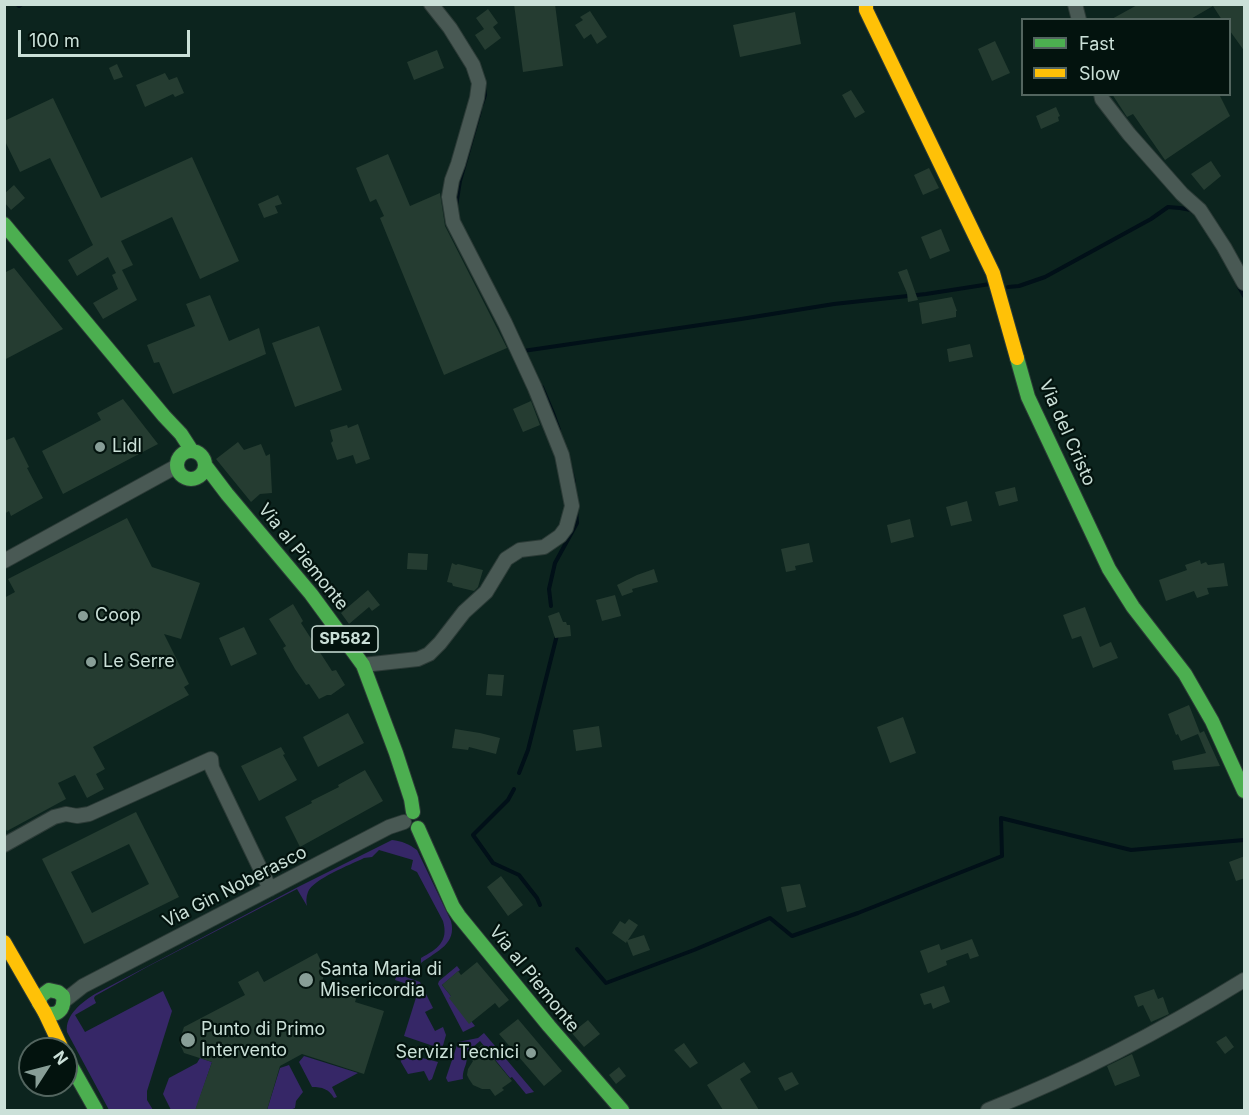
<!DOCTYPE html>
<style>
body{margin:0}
#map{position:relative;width:1249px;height:1115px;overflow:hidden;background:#0c241e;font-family:Inter,sans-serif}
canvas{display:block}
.frame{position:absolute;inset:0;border:6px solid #cbe0d8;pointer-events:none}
.legend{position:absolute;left:1021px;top:18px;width:210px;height:78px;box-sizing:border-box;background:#03130e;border:2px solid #53655f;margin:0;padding:8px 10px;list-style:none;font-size:18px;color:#cbe0d8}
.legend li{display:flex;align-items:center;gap:12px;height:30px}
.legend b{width:30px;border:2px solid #53655f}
.north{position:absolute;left:18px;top:1037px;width:60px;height:60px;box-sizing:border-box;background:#03130e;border:2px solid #53655f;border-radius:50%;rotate:54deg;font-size:16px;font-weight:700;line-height:24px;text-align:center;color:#cbe0d8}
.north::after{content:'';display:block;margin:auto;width:21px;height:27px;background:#889e97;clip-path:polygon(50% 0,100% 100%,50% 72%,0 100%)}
.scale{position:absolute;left:18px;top:30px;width:172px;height:27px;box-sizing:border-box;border:3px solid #cbe0d8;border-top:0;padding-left:8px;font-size:18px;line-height:21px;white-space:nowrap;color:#cbe0d8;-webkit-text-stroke:4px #03130e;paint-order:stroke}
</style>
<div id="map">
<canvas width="1249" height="1115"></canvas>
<div class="frame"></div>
<ul class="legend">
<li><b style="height:8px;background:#4caf50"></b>Fast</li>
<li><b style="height:8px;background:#ffc107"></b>Slow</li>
</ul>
<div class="north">N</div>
<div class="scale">100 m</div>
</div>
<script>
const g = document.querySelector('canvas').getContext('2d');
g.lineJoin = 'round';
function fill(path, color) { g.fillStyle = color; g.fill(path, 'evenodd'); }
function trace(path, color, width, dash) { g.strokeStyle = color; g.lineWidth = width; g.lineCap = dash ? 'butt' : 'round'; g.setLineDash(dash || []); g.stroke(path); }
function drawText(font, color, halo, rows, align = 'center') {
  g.font = font + ' Inter,sans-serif'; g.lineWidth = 4.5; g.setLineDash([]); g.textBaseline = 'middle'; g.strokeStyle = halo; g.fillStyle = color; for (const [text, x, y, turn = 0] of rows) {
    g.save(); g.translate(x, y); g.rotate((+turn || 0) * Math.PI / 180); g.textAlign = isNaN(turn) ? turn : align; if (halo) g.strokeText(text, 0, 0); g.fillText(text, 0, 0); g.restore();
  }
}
fill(new Path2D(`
 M392,840C402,841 409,844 417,850L451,921C457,944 437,951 421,963V958C437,949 449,942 443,921L417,872L411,869L413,860L379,850L372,857L364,858C350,865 313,879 308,892C306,897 306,902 307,906L297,889L147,967L95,996L94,998L96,1003L75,1015L85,1032L163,991L172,1011L147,1091V1100L153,1110H109L67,1032C65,1015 82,1002 95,994L298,887Z
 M457,966L460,970L442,985L475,1026L463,1032L438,984L439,981Z
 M397,974L420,982L433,1008L425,1012L435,1031L443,1027L446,1035L442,1049L404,1036L419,988L395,980Z
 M484,1033L534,1092L526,1094L512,1077L510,1078L480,1041L465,1054C470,1062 462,1068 463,1079L448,1082L446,1078L458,1042L478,1038Z
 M399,1052L438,1062L432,1079L429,1081L424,1071L408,1074L401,1062Z
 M304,1056L358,1073L332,1087L337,1097L334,1098C329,1089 322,1087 312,1087L299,1062Z
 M200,1058L212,1062L196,1109L198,1110H171L163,1094L169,1078L197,1063Z
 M289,1065L303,1092L296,1101L295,1108L290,1110H267L280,1068Z`), '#362767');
trace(new Path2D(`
 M17,4L19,6L22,4
 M482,104L485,95L484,88
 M456,206L460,181L480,111
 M1238,285L1244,296
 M1008,287L1019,286L1045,277L1151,219L1168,207L1180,208L1191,210L1193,212
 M523,351L741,319L834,304L926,294L990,284
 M542,387L553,413L559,430
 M570,466L574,482
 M551,606L549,589L555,563L577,523L576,510
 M519,773L528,750L557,635
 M514,789L508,800L473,835L493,863L519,875L537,898L540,905
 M577,949L606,983L694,950L770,918L792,936L858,913L1002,856L1001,818L1131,850L1244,840`), '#011018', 4);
fill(new Path2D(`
 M514,4H555L563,66L523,72Z
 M1139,4H1245V52L1230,31V20H1222L1213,6L1189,20H1110Z
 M488,9L498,23L493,27L501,38L485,50L475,35L484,29L476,18Z
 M590,11L607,37L597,44L591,34L584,39L575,25L583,20L580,17Z
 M795,12L801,44L740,57L733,25Z
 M995,41L1010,73L992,81L978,49Z
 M437,50L444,68L414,80L407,62Z
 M117,64L123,77L114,80L109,68Z
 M165,73L169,80L177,77L184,93L175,97L173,94L145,107L136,85Z
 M851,90L865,112L855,118L842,95Z
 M1112,94H1219L1230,116L1165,160L1133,114L1127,117Z
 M53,98L101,198L192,157L239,261L200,279L172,217L121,241L133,265L122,270L137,300L103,319L93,303L118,289L112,275L116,273L108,257L77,276L68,260L93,245L50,158L20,172L4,139V121Z
 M1056,107L1060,116L1058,117L1059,121L1041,129L1036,116Z
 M388,154L410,206L440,193L445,226L507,348L444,375L380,218L384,216L376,199L370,202L356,168Z
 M1211,161L1221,176L1204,190L1191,174Z
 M929,168L939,188L923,195L914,175Z
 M14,185L25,198L11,210L4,202V194Z
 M278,195L282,204L275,206L278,213L264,218L258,204Z
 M941,229L950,251L930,259L921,237Z
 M14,268L63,329L4,360V273Z
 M907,269L918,300L908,302L907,293L898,272Z
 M210,295L229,341L259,328L266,354L173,394L159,362L154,363L147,345L195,326L186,304Z
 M952,297L957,311H956V317L922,324L919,303Z
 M319,326L342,390L295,407L272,343Z
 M970,344L973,357L949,362L947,349Z
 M123,399L158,444L63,494L42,451L101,420L97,413Z
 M531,401L540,425L523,432L513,409Z
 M358,424L370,459L356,464L353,455L337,460L331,443L333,441L330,430L347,425L348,428Z
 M14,437L29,467L27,468L43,498L11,516L9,511L4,514V441Z
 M238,442L244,450L261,444L266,456L270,454L272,493L260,494L251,502L216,459Z
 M1015,487L1018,501L999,506L995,492Z
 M967,501L972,521L951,526L946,507Z
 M127,518L152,567L200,583L181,639L164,634L189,684L184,687L189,695L93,747L105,769L96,774L104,789L87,798L75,775L58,783L66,799L7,831L4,826V598L15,592L8,579Z
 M910,519L914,537L891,543L887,525Z
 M809,543L813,562L795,566L796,570L786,572L781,549Z
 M408,553L428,554L427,570L407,569Z
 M1200,560L1201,564L1206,562L1208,565L1224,563L1228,586L1207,588L1209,594L1197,598L1194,591L1166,601L1159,580L1187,570L1185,565Z
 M452,563L456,565L458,564L483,570L478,587L474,591L453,586L452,583L447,582Z
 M654,569L658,582L632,589L633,592L622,596L617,585L637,575Z
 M368,590L380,605L372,611L369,607L349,624L341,613Z
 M615,595L621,616L602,621L596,600Z
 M293,604L303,621L301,623L332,671L336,670L345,685L331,695H327L319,699L309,684L306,685L295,669L283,648L286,646L269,619Z
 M1085,607L1100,647L1111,642L1118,658L1093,668L1081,636L1072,639L1063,615Z
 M559,612L563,622H566L567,625H570L571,636L555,638L548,616Z
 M244,627L257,654L231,666L219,638Z
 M488,674L504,675L502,696L486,695Z
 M1189,705L1200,733L1204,731L1220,766L1174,770L1172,761L1206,753L1198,734L1181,741L1178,734L1176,735L1168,714Z
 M348,713L364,743L318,767L303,737Z
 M903,717L916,753L890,763L877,727Z
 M599,726L602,747L576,751L573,730Z
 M455,729L480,733L500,738L496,754L469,747L468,750L452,748Z
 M281,747L285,754L283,755L297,780L259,801L241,766Z
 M365,770L383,801L300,847L285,817L312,803L311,801L339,787L338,785Z
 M136,812L179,897L84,944L42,859ZM129,844L149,884L92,913L71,872Z
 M1245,856V878L1236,881L1229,862Z
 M501,876L523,905L508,916L487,887Z
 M800,884L806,907L787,912L781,887Z
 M629,919L638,925L628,940L644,935L650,950L633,956L627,941L626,943L612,933L620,921L625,924Z
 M972,939L979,956L970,959L968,953L946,961L947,965L928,973L920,951L939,944L941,950Z
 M317,953L325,969L322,983L357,996L355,1002L384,1011L364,1074L302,1054L280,1066L267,1110H195L212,1062L184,1053L179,1042L184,1027L245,995L238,982L258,971L264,982Z
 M477,962L509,1000L499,1008L495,1003L469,1024L449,998L451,996L442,985L458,971L461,975Z
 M944,986L950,1002L933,1009L931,1003L924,1005L920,994Z
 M1154,989L1158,999L1163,997L1169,1014L1151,1022L1143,1005L1138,1007L1134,996Z
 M518,1019L562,1071L544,1086L499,1034Z
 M588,1020L600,1034L584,1047L570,1031L577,1026L578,1028Z
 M1226,1036L1234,1047L1225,1054L1216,1042Z
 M684,1043L698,1063L690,1068L674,1050Z
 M482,1045L512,1081L502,1088L504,1090L495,1096L490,1089H482L473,1085L469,1079L467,1075L468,1069L473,1061L469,1056Z
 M1132,1054L1140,1076L1115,1086L1107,1066Z
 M744,1062L751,1072L740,1079L759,1110H723L707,1085Z
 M619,1067L626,1076L616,1084L609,1075Z
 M792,1072L799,1084L785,1091L778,1078Z`), '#253c31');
const street = new Path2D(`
 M1075,4L1079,20
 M1101,94L1102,99L1129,134L1182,194L1200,210L1224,247L1244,283
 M4,561L177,466
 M363,665L418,659L429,654L440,643L464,612L486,592L506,559L520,550L544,547L560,536L566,528L572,506L562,455L535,388L505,323L453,222L449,197L452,180L458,164L477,98L479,83L473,65L450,28L431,4
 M4,845L54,817L66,814L77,816L89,814L211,759L212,768L270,889
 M64,1001L83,986L389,827L404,822
 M988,1110C1077,1075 1163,1030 1244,980`);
const fast = new Path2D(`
 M4,224L164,416L181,434L192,451
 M1017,358L1028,397L1109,569L1133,607L1185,674L1212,721L1244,791
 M177 465a14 14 0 1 1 28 0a14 14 0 1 1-28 0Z
 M205,465L227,494L311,594L363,665L396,753L411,799L413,812
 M418,828L453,907L459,916L549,1026L622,1110
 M39,1003L41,996L49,990L58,992L63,996C65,1009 58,1017 45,1013
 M66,1057L96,1110`);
const slow = new Path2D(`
 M866,4V10L993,273L1017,358
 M4,942L45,1013L62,1049`);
trace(street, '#2c3b37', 16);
trace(fast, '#2c3b37', 16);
trace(slow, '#2c3b37', 16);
trace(street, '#495954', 14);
trace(fast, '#4caf50', 14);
trace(slow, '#ffc107', 14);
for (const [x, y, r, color] of [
 [100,447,6,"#889e97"],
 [83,616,6,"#889e97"],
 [91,662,6,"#889e97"],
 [306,980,8,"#889e97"],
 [188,1040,8,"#889e97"],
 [531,1053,6,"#889e97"]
]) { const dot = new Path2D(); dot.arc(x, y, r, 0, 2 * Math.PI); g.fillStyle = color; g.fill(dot); trace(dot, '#03130e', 2); }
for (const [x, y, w] of [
 [345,639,66]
]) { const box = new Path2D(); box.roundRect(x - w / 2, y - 13, w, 26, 4.5); g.fillStyle = '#03130e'; g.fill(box); trace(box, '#cbe0d8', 1.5); }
drawText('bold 16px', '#cbe0d8', null, [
 ["SP582",345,639]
]);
drawText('18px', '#cbe0d8', '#03130e', [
 ["Via del Cristo",1067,433,66],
 ["Via al Piemonte",303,557,51],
 ["Via Gin Noberasco",235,887,-27],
 ["Via al Piemonte",534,979,51]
]);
drawText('18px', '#cbe0d8', '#03130e', [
 ["Lidl",112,447],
 ["Coop",95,616],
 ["Le Serre",103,662],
 ["Santa Maria di",320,970],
 ["Misericordia",320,991],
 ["Punto di Primo",201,1030],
 ["Intervento",201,1051],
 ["Servizi Tecnici",519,1053,"right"]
], 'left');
</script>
